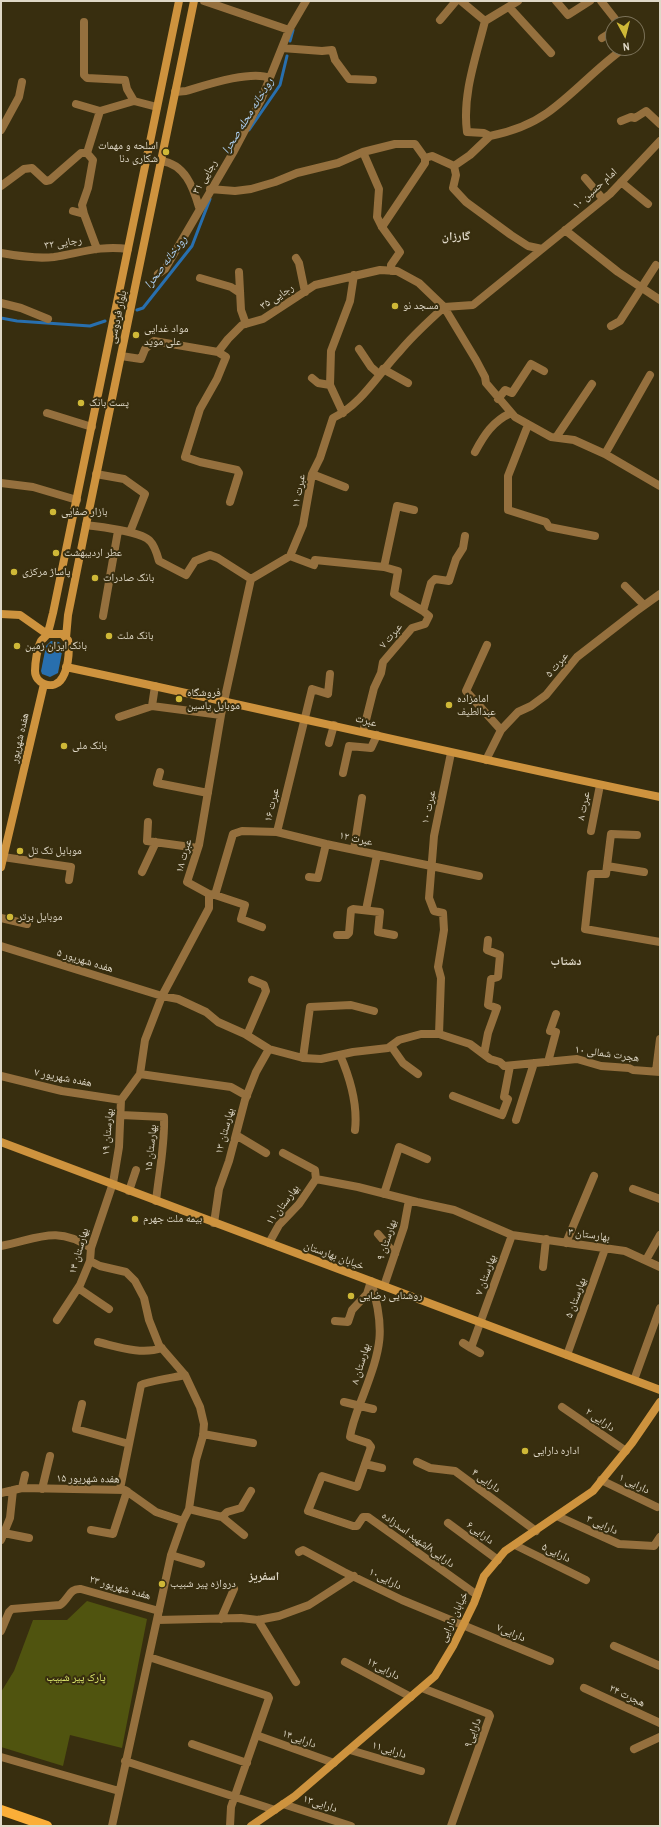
<!DOCTYPE html>
<meta charset="utf-8">
<style>
body{margin:0}
#map{position:relative;width:661px;height:1827px;overflow:hidden;background:#382e0f;font-family:"Archivo Narrow",sans-serif}
canvas{display:block}
.frame{position:absolute;inset:0;border:2px solid #dfd8c7;pointer-events:none}
.north{position:absolute;left:605px;top:16px;width:40px;height:40px;box-sizing:border-box;background:#382e0f;border:1px solid #7b7259;border-radius:50%;rotate:173deg;font-size:11px;font-weight:700;line-height:16px;text-align:center;color:#dfd8c7}
.north::after{content:'';display:block;margin:auto;width:14px;height:18px;background:#cfb837;clip-path:polygon(50% 0,100% 100%,50% 72%,0 100%)}
</style>
<div id="map">
<canvas width="661" height="1827"></canvas>
<div class="frame"></div>
<div class="north">N</div>
</div>
<script>
const g = document.querySelector('canvas').getContext('2d');
g.lineJoin = 'round';
function fill(path, color) { g.fillStyle = color; g.fill(path, 'evenodd'); }
function trace(path, color, width, dash) { g.strokeStyle = color; g.lineWidth = width; g.lineCap = dash ? 'butt' : 'round'; g.setLineDash(dash || []); g.stroke(path); }
function drawText(font, color, halo, rows, align = 'center') {
  g.font = font + ' "Archivo Narrow","Noto Naskh Arabic",sans-serif'; g.lineWidth = 4; g.setLineDash([]); g.textBaseline = 'middle'; g.strokeStyle = halo; g.fillStyle = color; for (const [text, x, y, turn = 0] of rows) {
    g.save(); g.translate(x, y); g.rotate((+turn || 0) * Math.PI / 180); g.textAlign = isNaN(turn) ? turn : align; if (halo) g.strokeText(text, 0, 0); g.fillText(text, 0, 0); g.restore();
  }
}
fill(new Path2D(`
 M87,1601L147,1619L122,1748L70,1735L63,1766L1,1747V1692L14,1671L33,1620H67Z`), '#50540f');
fill(new Path2D(`
 M51,641L59,642L63,647L58,673L50,677L42,674L41,671L46,646Z`), '#286fae');
trace(new Path2D(`
 M290,41L293,30
 M249,130L280,85L287,56
 M137,310L143,308L192,246L210,199
 M1,318L17,321L90,326L105,321`), '#286fae', 3);
trace(new Path2D(`
 M204,1L289,30
 M461,1L485,21
 M556,1L568,15L590,1
 M601,1L619,24
 M509,7L551,53
 M440,20L456,1
 M84,22V75L87,78L125,80L127,89L134,101
 M602,38L613,31
 M282,48L322,51L332,50L335,60L349,79L373,80
 M175,92L186,91C206,85 251,70 270,78
 M76,104L100,111L134,101L157,107
 M621,121L631,117L635,118L646,111L660,124
 M1,130L19,97L22,82
 M490,136C510,132 530,125 547,113C574,94 596,68 623,49
 M363,152L379,189L377,217L382,227L400,252L391,265L392,271
 M87,153L100,111
 M161,161C185,164 193,187 199,207
 M585,178L603,199
 M621,182L648,204
 M1,186L24,169L32,168L46,181L50,180L81,153H87L93,160L88,188L82,205L84,214
 M210,189L235,191L251,189L275,182L297,173L338,163L363,152L395,144H415L425,158L432,156L454,166L470,155L490,136L484,133L467,132C462,95 476,57 485,21L518,1
 M73,211L84,214L97,249
 M382,227L425,163V158
 M565,230L618,272L660,300
 M542,249L610,194L660,141
 M1,253C18,256 36,259 54,257C80,253 101,245 128,249
 M296,258L299,263L305,292
 M239,272L241,310L246,324
 M158,274L165,269L234,151L261,100L289,30L306,1
 M200,278L231,287L240,293
 M1,303L21,308L48,319
 M444,307L473,305L542,249L528,246L511,235L466,202L453,188L456,175L454,166
 M611,326L620,321L656,265
 M359,349L371,367L379,374
 M218,352L226,357L217,379L200,409L185,457L200,462L237,470L239,473L230,502
 M121,356L141,359L145,349L154,341L218,352L228,339L242,325L263,319L315,285L380,270L397,271L419,283L444,307L476,360L485,377L486,383L515,417L551,437L574,440L605,454L660,486
 M383,369L408,383
 M312,378L318,383L330,385L343,413
 M330,385L331,351L350,301L354,275
 M498,399L505,390L512,393L531,364L544,371
 M47,413L92,427
 M528,425L508,476V510L546,522L549,527L595,536
 M557,436L592,384
 M475,452C484,435 493,421 511,413
 M605,454L650,375
 M96,474L124,479L145,494L130,532
 M312,474L345,487
 M1,483L33,487L77,500
 M86,525C99,527 141,531 150,541C155,546 157,554 159,561L186,575L195,561L210,555L218,558L251,579
 M290,556L314,565L315,560L384,567L397,506L414,510
 M384,567L398,571L394,594L423,611L431,583L435,579L449,581L456,559L463,548L465,536
 M625,586L644,605
 M103,616L118,531
 M487,645L466,691L501,730
 M152,706L155,686
 M119,717L152,706L221,715
 M363,732L374,688L381,673L383,662L412,628L425,624L429,616L423,611
 M329,743L334,725
 M486,760L501,730L518,712L531,706L546,695L577,657L635,612L660,594
 M160,772L157,783L208,793
 M343,773L349,746L371,748L377,735
 M148,822L147,841L198,848
 M591,831L600,785
 M277,832L326,844L479,876
 M637,835L611,834L606,874H591L585,929L660,942
 M354,849L362,798
 M3,857L71,867L69,880
 M607,866L644,872
 M142,872L156,842
 M309,877L318,878L326,844
 M209,894L215,895L233,834L242,831L277,832L312,689L328,694L330,674
 M215,895L245,905L241,919L262,927
 M366,910L377,855
 M1,918L27,924
 M337,935H347L349,933L351,910L353,909L380,912L378,932L394,935
 M1,946L162,996L178,999L206,1012L218,1022L245,1034L269,1049L303,1058L321,1059L353,1052L388,1048L399,1040L421,1034H439L470,1044L490,1059L500,1062L504,1066L577,1059L601,1066L629,1068L633,1070L660,1072
 M439,1034L441,978L438,967L444,930L443,913L434,911L429,898L434,836L451,753
 M247,1035L266,991L264,985L252,980
 M391,1046L403,1063L418,1074
 M484,1054L488,1033L497,1008L488,1005L491,979L498,977L500,955L487,950L488,940
 M340,1055C350,1078 358,1104 355,1130
 M303,1058L310,1007L351,1005L374,1011
 M548,1062L556,1032L550,1031L556,1014
 M656,1071L660,1039
 M140,1074L231,1087L247,1096
 M1,1076L62,1091L121,1100
 M453,1096L502,1115L508,1099L504,1097L510,1066
 M121,1115L164,1117C165,1145 159,1173 156,1201
 M516,1120L534,1063
 M236,1135L266,1153
 M283,1153L315,1170L316,1179
 M316,1179L358,1187L417,1202L454,1210L512,1235L625,1251L660,1267
 M633,1189L660,1199
 M129,1191L136,1170
 M384,1194L399,1147L427,1159
 M214,1223L219,1189L229,1161L245,1100L256,1072L269,1049
 M378,1234L395,1254
 M269,1243L279,1225L299,1204L316,1179
 M566,1243L594,1176
 M1,1246C38,1239 56,1225 91,1248
 M646,1260L660,1235
 M543,1267L546,1239
 M371,1281C386,1331 381,1348 363,1396C358,1409 352,1423 350,1437L368,1443L371,1447L357,1487L322,1476L308,1511L353,1526H357L363,1517H368L477,1595
 M384,1286L404,1227L409,1200
 M78,1288L109,1309
 M57,1320L80,1285L90,1261L91,1248L113,1183L119,1147L121,1100L140,1074L145,1040L162,996L209,908V894L187,882L199,845L221,715L251,579L290,556L303,525L312,474L320,458L333,418C362,404 378,374 400,351C413,335 429,321 444,307
 M335,1321L348,1322L352,1310L367,1294L371,1281
 M98,1342C119,1347 141,1355 162,1348
 M463,1343L471,1348L512,1235
 M471,1348L480,1353
 M567,1355L605,1249
 M634,1380L660,1308
 M344,1402L373,1409
 M82,1404L76,1429L129,1444
 M562,1407L626,1451
 M203,1434L253,1443
 M417,1462L430,1468L455,1471L536,1531
 M365,1464L382,1468
 M601,1480L657,1507
 M22,1488L25,1475
 M42,1489L50,1456
 M120,1489L141,1385C145,1382 177,1377 185,1375
 M1,1493L22,1488L125,1490L156,1512L183,1521L189,1509L196,1460L203,1436L204,1424L200,1407L185,1375L159,1345L149,1320L144,1298L135,1281L126,1272L100,1266L90,1261
 M189,1509L222,1517L244,1535
 M557,1516L619,1544L654,1546L660,1537
 M222,1517L227,1512L241,1508L251,1491
 M448,1523L498,1560
 M91,1530L113,1534L127,1491
 M4,1533L29,1538
 M1,1540L10,1518L13,1490
 M515,1545L586,1580
 M299,1552L303,1550L344,1572L402,1600L550,1661
 M171,1555L201,1564
 M221,1619L234,1589
 M157,1620L241,1618L258,1620L279,1616L309,1605L354,1576
 M258,1620L296,1682
 M1,1631L9,1612L12,1609L60,1605C69,1599 69,1588 81,1589L159,1611
 M614,1646L660,1666
 M149,1657L268,1696L269,1698L231,1807L230,1826
 M345,1662L411,1697
 M422,1688L489,1714L490,1716L451,1826
 M584,1688L660,1723
 M256,1735L334,1763
 M192,1744L247,1763
 M634,1749L660,1737
 M350,1750L421,1771
 M1,1757L119,1791
 M125,1761L275,1810
 M283,1804L351,1826
 M112,1826L171,1555L183,1521`), '#95703e', 8);
trace(new Path2D(`
 M1,614L20,615L47,634
 M47,634H62L68,640C70,652 68,672 60,681C51,690 35,683 35,671C35,663 37,649 41,641C43,638 46,637 47,634C50,628 51,620 53,613L179,1
 M66,638L68,615L86,525L194,1
 M66,667C264,709 461,756 660,797
 M1,867L44,684
 M1,1142L660,1390
 M251,1826L295,1796L435,1676L453,1646L474,1603L484,1576L505,1551L593,1491L632,1443L660,1402`), '#ce933e', 8);
trace(new Path2D(`
 M1,1810L47,1826`), '#fbae38', 10);
for (const [x, y, r, color] of [
 [166,152,4,"#cfb837"],
 [395,306,4,"#cfb837"],
 [136,335,4,"#cfb837"],
 [81,403,4,"#cfb837"],
 [53,512,4,"#cfb837"],
 [56,553,4,"#cfb837"],
 [14,572,4,"#cfb837"],
 [95,578,4,"#cfb837"],
 [109,636,4,"#cfb837"],
 [17,646,4,"#cfb837"],
 [179,699,4,"#cfb837"],
 [449,705,4,"#cfb837"],
 [64,746,4,"#cfb837"],
 [20,851,4,"#cfb837"],
 [10,917,4,"#cfb837"],
 [135,1219,4,"#cfb837"],
 [351,1296,4,"#cfb837"],
 [525,1451,4,"#cfb837"],
 [162,1584,4,"#cfb837"]
]) { const dot = new Path2D(); dot.arc(x, y, r, 0, 2 * Math.PI); g.fillStyle = color; g.fill(dot); trace(dot, '#382e0f', 1.5); }
drawText('11px', '#dfd8c7', '#382e0f', [
 ["اسلحه و مهمات",158,146,"right"],
 ["شکاری دنا",158,159,"right"],
 ["مسجد نو",403,306],
 ["مواد غدایی",144,329],
 ["علی موید",144,342],
 ["پست بانک",89,403],
 ["بازار صفایی",61,512],
 ["عطر اردیبهشت",64,553],
 ["پاساژ مرکزی",22,572],
 ["بانک صادرات",103,578],
 ["بانک ملت",117,636],
 ["بانک ایران زمین",25,646],
 ["فروشگاه",187,693],
 ["موبایل یاسین",187,706],
 ["امامزاده",457,699],
 ["عبدالطیف",457,712],
 ["بانک ملی",72,746],
 ["موبایل تک تل",28,851],
 ["موبایل برتر",18,917],
 ["بیمه ملت جهرم",143,1219],
 ["روشنایی رضایی",359,1296],
 ["اداره دارایی",533,1451],
 ["دروازه پیر شبیب",170,1584]
], 'left');
drawText('11px', '#dfd8c7', '#382e0f', [
 ["رجایی ۳۱",205,177,-59],
 ["امام حسین ۱۰",595,189,-42],
 ["رجایی ۳۲",63,243,-9],
 ["رجایی ۳۵",277,297,-33],
 ["بلوار فردوسی",118,317,-78],
 ["عبرت ۱۱",299,491,-79],
 ["عبرت ۷",391,636,-50],
 ["عبرت ۵",557,665,-50],
 ["عبرت",366,721,14],
 ["هفده شهریور",20,738,-77],
 ["عبرت ۱۶",272,805,-77],
 ["عبرت ۸",584,806,-79],
 ["عبرت ۱۰",429,807,-78],
 ["عبرت ۱۲",356,839,12],
 ["عبرت ۱۸",184,856,-74],
 ["هفده شهریور ۵",85,961,17],
 ["هجرت شمالی ۱۰",607,1054,8],
 ["هفده شهریور ۷",63,1078,11],
 ["بهارستان ۱۳",225,1131,-75],
 ["بهارستان ۱۹",108,1132,-85],
 ["بهارستان ۱۵",151,1148,-84],
 ["بهارستان ۱۱",283,1205,-53],
 ["بهارستان ۳",589,1235,8],
 ["بهارستان ۹",387,1240,-72],
 ["بهارستان ۱۴",79,1251,-74],
 ["خیابان بهارستان",334,1256,20],
 ["بهارستان ۷",486,1275,-70],
 ["بهارستان ۵",576,1298,-70],
 ["بهارستان ۸",361,1364,-73],
 ["دارایی ۲",600,1420,35],
 ["هفده شهریور ۱۵",88,1479,1],
 ["دارایی ۴",486,1481,36],
 ["دارایی ۱",634,1484,26],
 ["دارایی ۳",602,1525,24],
 ["دارایی۶",480,1533,37],
 ["دارایی۸/شهید اسدزاده",418,1540,36],
 ["دارایی۵",556,1553,26],
 ["دارایی۱۰",385,1579,27],
 ["هفده شهریور ۲۳",120,1588,16],
 ["خیابان دارایی",454,1617,-65],
 ["دارایی۷",511,1633,23],
 ["دارایی۱۲",383,1669,28],
 ["هجرت ۲۴",627,1696,25],
 ["دارایی۹",473,1733,-70],
 ["دارایی۱۴",299,1739,20],
 ["دارایی۱۱",389,1750,17],
 ["دارایی۱۳",320,1804,18]
]);
drawText('11px', '#e2ee6f', '#382e0f', [
 ["پارک پیر شبیب",76,1678]
]);
drawText('italic 12px', '#aed0f2', '#382e0f', [
 ["رودخانه محله صحرا",248,116,-58],
 ["رودخانه صحرا",166,262,-53]
]);
drawText('bold 12px', '#dfd8c7', '#382e0f', [
 ["گارزان",456,237],
 ["دشتاب",566,962],
 ["اسفریز",264,1577]
]);
</script>
